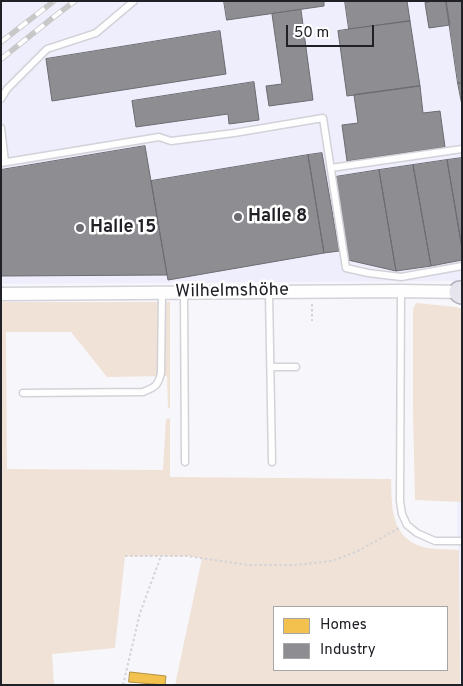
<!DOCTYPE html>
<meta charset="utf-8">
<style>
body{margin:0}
#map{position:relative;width:463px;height:686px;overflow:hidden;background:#f7f7fb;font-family:Overpass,sans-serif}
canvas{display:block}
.frame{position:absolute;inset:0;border:2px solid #202027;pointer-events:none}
.legend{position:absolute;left:273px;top:606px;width:175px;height:65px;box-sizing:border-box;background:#fff;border:1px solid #a6a6a9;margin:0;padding:6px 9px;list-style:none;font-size:15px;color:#202027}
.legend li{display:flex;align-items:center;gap:10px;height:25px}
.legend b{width:25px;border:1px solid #a6a6a9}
.scale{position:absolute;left:286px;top:25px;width:88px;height:22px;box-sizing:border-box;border:2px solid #202027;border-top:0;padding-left:6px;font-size:15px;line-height:18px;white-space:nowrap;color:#202027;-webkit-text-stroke:4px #fff;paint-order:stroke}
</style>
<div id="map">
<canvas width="463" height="686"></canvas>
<div class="frame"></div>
<ul class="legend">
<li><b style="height:14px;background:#f2c14e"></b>Homes</li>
<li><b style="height:14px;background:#8d8d92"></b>Industry</li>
</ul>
<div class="scale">50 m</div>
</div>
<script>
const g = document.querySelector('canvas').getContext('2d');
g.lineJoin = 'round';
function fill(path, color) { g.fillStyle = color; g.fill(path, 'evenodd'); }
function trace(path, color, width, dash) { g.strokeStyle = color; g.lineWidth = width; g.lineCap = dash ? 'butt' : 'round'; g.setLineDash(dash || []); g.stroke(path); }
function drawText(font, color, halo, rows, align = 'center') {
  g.font = font + ' Overpass,sans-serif'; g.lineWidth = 5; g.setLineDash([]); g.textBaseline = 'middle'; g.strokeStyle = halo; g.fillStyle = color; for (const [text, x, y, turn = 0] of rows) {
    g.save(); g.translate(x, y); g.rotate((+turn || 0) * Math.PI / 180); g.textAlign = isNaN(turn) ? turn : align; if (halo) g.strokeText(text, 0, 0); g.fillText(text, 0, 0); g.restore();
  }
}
fill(new Path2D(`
 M1,1H462V281L1,284Z
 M457,501L462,502V685H460L459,550L457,541Z`), '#efeefd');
fill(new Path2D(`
 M1,302H170V408H168L167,376L107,377L71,332H6L7,469L163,470L166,419L170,418V477L391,479C392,506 390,535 420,546C432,550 447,549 459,550L460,685H175L202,558L187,556H125L115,648L52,654L54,685H1ZM274,607H447V670H274Z
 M416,303L456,307L462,309V502L415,500L413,413V309Z`), '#f0e2d6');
const homes = new Path2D(`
 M130,672L166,676L165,685L129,682Z`);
fill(homes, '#f2c14e');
trace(homes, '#b39142', 1);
const industry = new Path2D(`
 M224,1H324V6L227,20Z
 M345,1H407L410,21L349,29Z
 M446,1H462V83H458Z
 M446,1L450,25L429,28L425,3Z
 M301,10L313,100L269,106L266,86L282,84L272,14Z
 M410,21L420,86L347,96L338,31Z
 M220,31L226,74L52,101L46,59Z
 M254,82L259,120L229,124L228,114L136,127L132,101Z
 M458,83H462V105Z
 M420,86L423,113L440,111L445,147L347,161L342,125L358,123L354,95Z
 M145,146L167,275L1,276V170Z
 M322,153L339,251L324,253L308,155Z
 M308,155L324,253L168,280L151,181Z
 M462,158V248L447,160Z
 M447,160L462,248V260L431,266L413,165Z
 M413,165L431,266L396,271L379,170Z
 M379,170L396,271L348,260L335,177Z`);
fill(industry, '#8d8d92');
trace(industry, '#6c6c72', 1);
const service = new Path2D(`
 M1,99L7,89L47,49L96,33L134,1
 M1,128L5,162
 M1,163L159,137L171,141L234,133L323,118L346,268L368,273L401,277L462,266
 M331,168L462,149
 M401,291L400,501L402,514L407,525L417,533L435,541H462
 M269,292L272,462
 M184,293L185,462
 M271,367H296
 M23,393L143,392C155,387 158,386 161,373L162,293`);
const minor = new Path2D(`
 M1,294L401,291L462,292`);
const trunk = new Path2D(`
 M460,292L462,293`);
trace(service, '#d2d2d8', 9);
trace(minor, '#d2d2d8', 15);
trace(trunk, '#b1b0bc', 24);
trace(new Path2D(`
 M312,304V321
 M125,556H187L248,565H295L332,561L358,551L399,528
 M123,685L140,613L161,556`), '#d4d4d7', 2, [2.5, 2.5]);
trace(service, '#fefefe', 6);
trace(minor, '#fefefe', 12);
trace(trunk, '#e6e4ec', 21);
const rail = new Path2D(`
 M1,42L54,1
 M1,59L55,16L75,1`);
trace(rail, '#c8c8c9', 5.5);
trace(rail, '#fff', 4, [11]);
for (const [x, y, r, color] of [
 [238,217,5,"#6b6b71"],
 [80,228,5,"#6b6b71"]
]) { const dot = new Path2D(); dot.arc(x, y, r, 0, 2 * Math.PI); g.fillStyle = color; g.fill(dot); trace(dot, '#fff', 2); }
drawText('bold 18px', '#202027', '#fff', [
 ["Halle 8",248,217],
 ["Halle 15",90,228]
], 'left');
drawText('18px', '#202027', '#fff', [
 ["Wilhelmshöhe",232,292,-1]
]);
</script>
